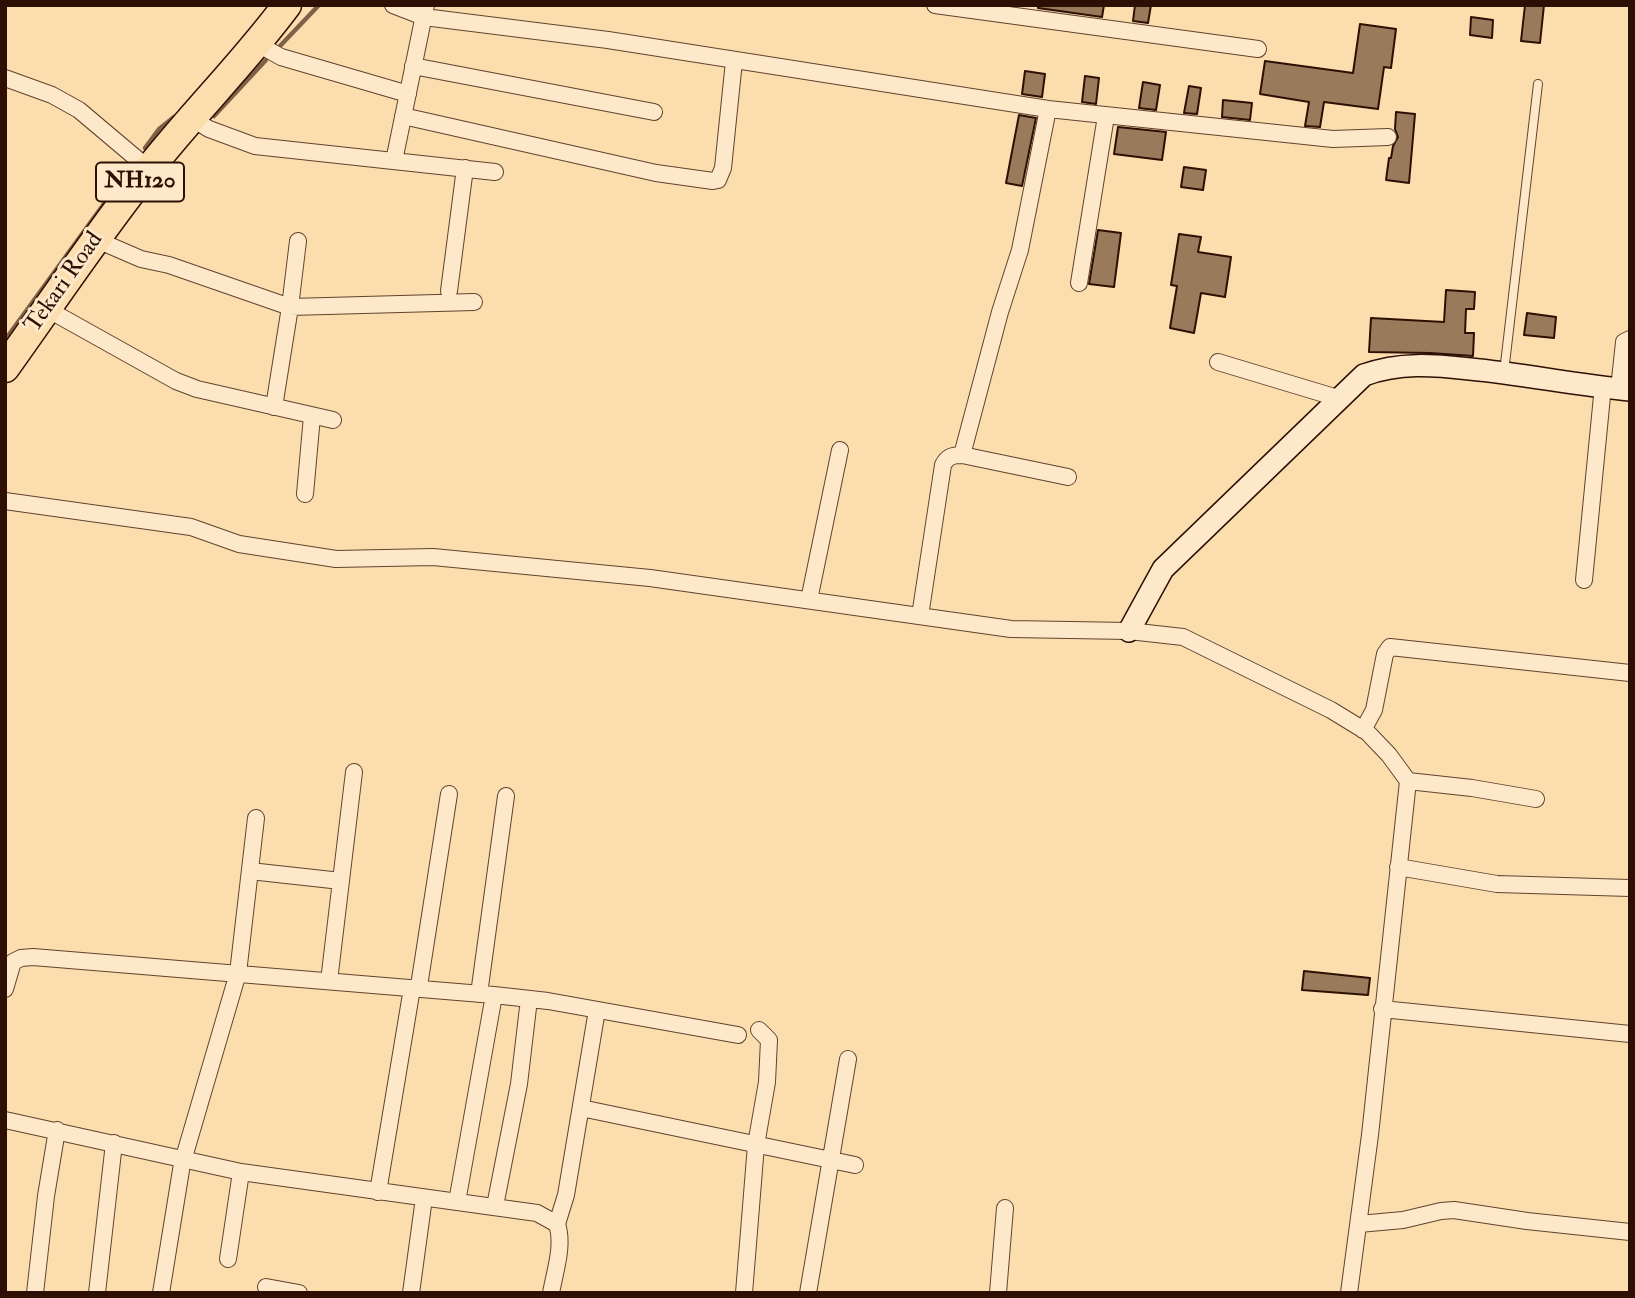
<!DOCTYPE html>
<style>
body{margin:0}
#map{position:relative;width:1635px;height:1298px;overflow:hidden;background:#fcddae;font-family:"IM FELL Double Pica",serif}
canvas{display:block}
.frame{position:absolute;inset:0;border:7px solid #2d1003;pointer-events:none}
</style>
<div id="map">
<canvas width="1635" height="1298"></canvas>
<div class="frame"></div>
</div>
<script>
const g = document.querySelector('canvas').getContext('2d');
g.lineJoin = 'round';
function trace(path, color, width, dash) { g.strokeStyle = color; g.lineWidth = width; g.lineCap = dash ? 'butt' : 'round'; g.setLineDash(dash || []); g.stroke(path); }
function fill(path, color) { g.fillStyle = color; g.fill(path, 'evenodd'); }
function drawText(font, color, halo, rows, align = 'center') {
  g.font = font + ' "IM FELL Double Pica",serif'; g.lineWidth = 6; g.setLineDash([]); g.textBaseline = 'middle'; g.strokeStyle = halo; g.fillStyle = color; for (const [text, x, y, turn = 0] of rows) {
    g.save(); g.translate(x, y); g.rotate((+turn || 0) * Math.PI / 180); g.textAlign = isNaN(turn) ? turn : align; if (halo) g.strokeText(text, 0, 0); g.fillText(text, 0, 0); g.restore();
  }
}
trace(new Path2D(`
 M280,46L319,5
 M214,116L266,60
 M145,148L159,129L174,117
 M5,340L130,168`), '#7f6147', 4.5);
const building = new Path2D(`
 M1038,5H1104L1102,17L1038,8Z
 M1135,5H1151L1148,23L1133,21Z
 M1525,5H1544L1540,43L1521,41Z
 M1471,17L1493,20L1492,38L1470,35Z
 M1360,24L1396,29L1391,68L1384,67L1378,109L1324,102L1320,127L1305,126L1309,102L1260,94L1265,61L1353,73Z
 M1025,71L1045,74L1042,97L1022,94Z
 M1085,76L1099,78L1096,104L1082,102Z
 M1143,82L1160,85L1156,110L1139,108Z
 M1189,86L1201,88L1197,114L1184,113Z
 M1223,100L1252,103L1250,120L1222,117Z
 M1396,112L1415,114L1409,183L1386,180L1389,158H1391L1393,146L1398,137L1395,129Z
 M1019,115L1036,118L1022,186L1006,183Z
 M1118,127L1166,132L1162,160L1114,154Z
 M1184,167L1206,170L1203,190L1181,187Z
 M1098,230L1121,233L1114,287L1089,284Z
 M1179,234L1201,237L1198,252L1231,257L1225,297L1201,293L1194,333L1170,328L1177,286L1171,285Z
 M1446,290L1475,292L1474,309H1466L1465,333H1474L1473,356L1430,353L1369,352L1371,318L1444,322Z
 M1527,313L1556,317L1554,338L1524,335Z
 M1304,971L1370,978L1368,995L1302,990Z`);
fill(building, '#997b5c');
trace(building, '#2d1003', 2);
const lane = new Path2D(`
 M1504,372L1538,84`);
const street = new Path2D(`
 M393,5L424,17L608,40L1048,109L1333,139L1388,137
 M935,5L1258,49
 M258,44L281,57L408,94
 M413,66L654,112
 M5,78L52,95L79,110L149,169
 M403,116L656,173L713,181L718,180L723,168L734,61
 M191,118L209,129L255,146L495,172
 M394,161L426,5
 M97,238L104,243L141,259L169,265L290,307L474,302
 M1079,283L1106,116
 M449,291L465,168
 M47,309L176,381L197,389L333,420
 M1218,362L1341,399
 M1619,389L1624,342L1630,339
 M274,407L290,307L298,241
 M962,455L1000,312L1020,250L1048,109
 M305,494L312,416
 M5,501L191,527L239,544L336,559L433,557L650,578L1011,629L1129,631L1183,637L1331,710L1367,732L1389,755L1408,781
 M1584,580L1603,386
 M809,600L840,450
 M920,616L943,465C947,457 952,455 962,455L1068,477
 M1363,730L1374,710L1385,654L1390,647L1630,673
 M1398,867L1497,884L1630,888
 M250,871L341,881
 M329,981L354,772
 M5,989L13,962L21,958L33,957L494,995L548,1001L738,1035
 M479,994L506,796
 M1382,1009L1630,1034
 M581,1108L855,1165
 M5,1120L241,1172L537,1213L557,1224C564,1245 555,1271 551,1293
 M378,1192L412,988L419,986L449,794
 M457,1202L494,995
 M495,1206L519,1084L529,999
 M557,1224L566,1195L597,1010
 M1359,1224L1403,1220L1441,1211L1454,1210L1527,1221L1630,1232
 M228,1259L241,1172
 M266,1287L299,1293
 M35,1293L46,1196L57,1130
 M97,1293L114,1143
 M161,1293L182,1164L238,973L256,818
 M411,1293L424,1198
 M744,1293L756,1145L767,1082L769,1040L759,1030
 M808,1293L848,1059
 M998,1293L1005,1208
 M1349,1293L1370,1135L1408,781L1472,788L1536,799`);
const secondary = new Path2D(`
 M1129,631L1163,569L1364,375C1400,362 1433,365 1470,369C1523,374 1576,385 1630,390`);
const highway = new Path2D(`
 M5,368C53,301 98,233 149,169C193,113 244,63 287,5`);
trace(lane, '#61432e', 10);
trace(street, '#61432e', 18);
trace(secondary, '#2d1003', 24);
trace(highway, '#2d1003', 31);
trace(lane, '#fde9ca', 8);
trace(street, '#fde9ca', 16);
trace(secondary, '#fde9ca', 21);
trace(highway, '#fcddae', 28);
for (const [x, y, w] of [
 [140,182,88]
]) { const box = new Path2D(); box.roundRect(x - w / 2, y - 19.5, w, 39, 5); g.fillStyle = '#fde9ca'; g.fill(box); trace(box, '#2d1003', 2); }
drawText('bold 23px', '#2d1003', null, [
 ["NH120",140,182]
]);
drawText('24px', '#2d1003', '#fde9ca', [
 ["Tekari Road",65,283,-55]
]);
</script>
